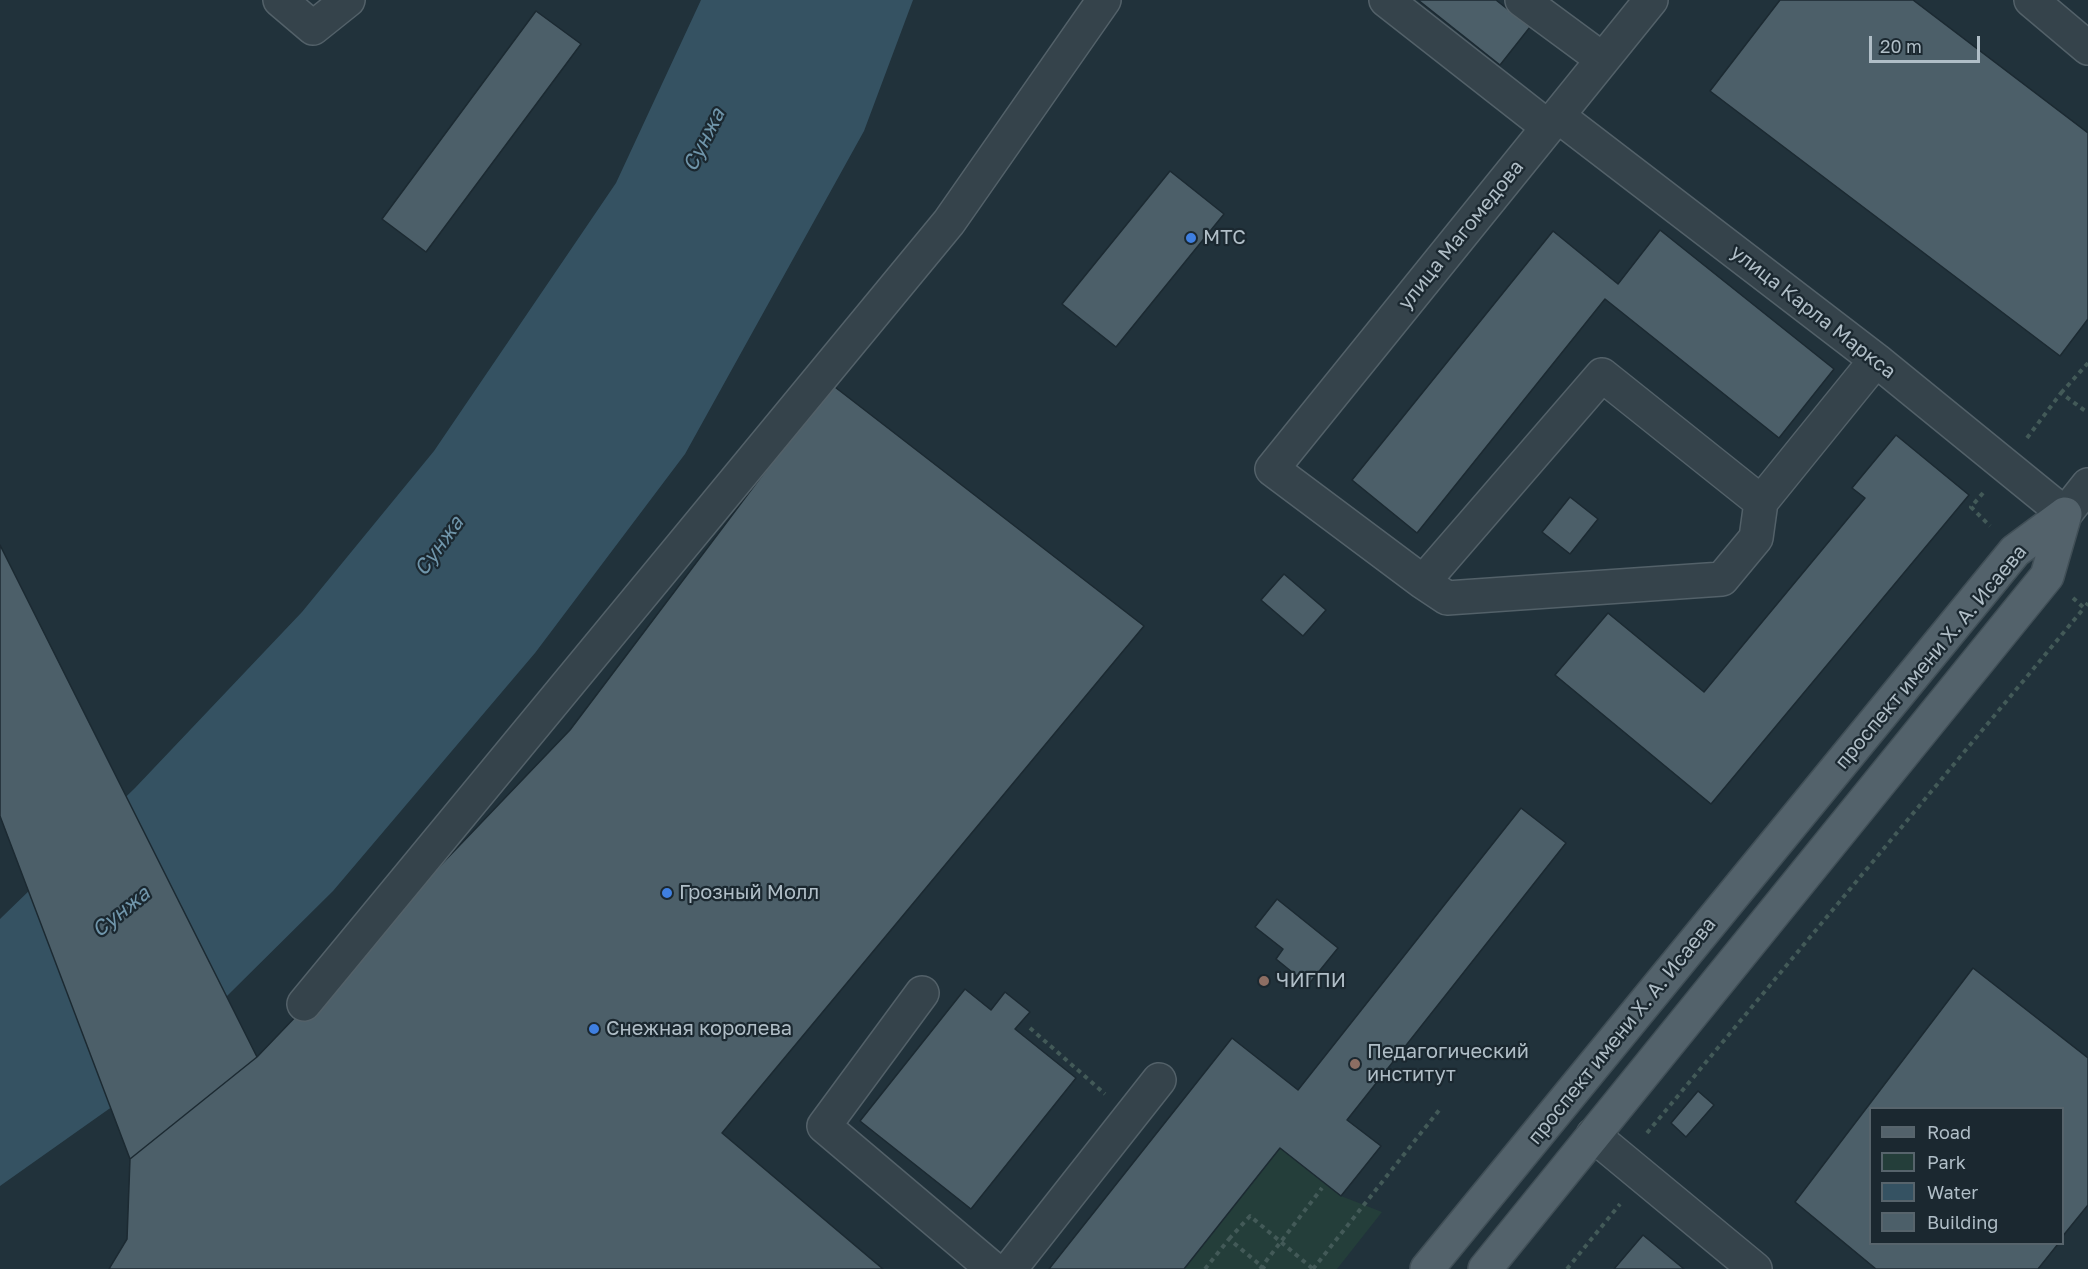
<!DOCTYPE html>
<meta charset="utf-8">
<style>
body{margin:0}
#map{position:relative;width:2088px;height:1269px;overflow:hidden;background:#21323b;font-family:"Golos Text",sans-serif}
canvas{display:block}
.legend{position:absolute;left:1869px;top:1107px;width:195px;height:138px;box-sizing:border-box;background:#1b2830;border:2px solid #57646c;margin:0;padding:8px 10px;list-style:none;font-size:18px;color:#b0bec7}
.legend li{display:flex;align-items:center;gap:12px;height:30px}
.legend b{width:30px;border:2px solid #57646c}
.scale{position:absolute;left:1869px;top:36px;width:111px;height:27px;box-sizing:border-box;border:3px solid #b0bec7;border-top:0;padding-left:8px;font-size:18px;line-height:21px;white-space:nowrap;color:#b0bec7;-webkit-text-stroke:4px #1b2830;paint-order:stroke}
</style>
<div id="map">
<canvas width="2088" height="1269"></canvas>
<ul class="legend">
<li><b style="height:8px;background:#53626b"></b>Road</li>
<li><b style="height:16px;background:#243e3a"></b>Park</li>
<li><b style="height:16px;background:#355262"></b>Water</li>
<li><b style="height:16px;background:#4c5f69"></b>Building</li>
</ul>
<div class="scale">20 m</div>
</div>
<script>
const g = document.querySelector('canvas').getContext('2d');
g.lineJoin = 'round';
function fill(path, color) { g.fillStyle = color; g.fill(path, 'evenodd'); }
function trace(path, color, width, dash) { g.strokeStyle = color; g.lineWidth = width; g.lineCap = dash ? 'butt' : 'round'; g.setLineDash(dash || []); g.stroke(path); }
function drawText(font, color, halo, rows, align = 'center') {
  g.font = font + ' "Golos Text",sans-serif'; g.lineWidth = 4.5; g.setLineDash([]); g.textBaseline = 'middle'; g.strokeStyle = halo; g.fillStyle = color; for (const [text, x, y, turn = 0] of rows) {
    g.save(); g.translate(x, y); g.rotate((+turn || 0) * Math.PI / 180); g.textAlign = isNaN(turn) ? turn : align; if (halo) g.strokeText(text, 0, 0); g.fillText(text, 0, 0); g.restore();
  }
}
fill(new Path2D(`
 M1280,1148L1341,1196L1382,1212L1337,1269H1184Z`), '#243e3a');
fill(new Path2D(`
 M701,0H913L864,131L685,454L535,653L333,891L123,1099L0,1186V919L135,788L302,612L434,451L616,183Z`), '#355262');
const building = new Path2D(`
 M1418,0H1496L1530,27L1500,65Z
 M1780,0H1913L2088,133V319L2060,356L1710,91Z
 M536,11L581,44L426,252L382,219Z
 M1170,171L1224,214L1116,347L1062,304Z
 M1660,230L1834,369L1779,438L1605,299L1417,533L1352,480L1553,231L1618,284Z
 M831,384L1144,626L722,1133L883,1269H109L127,1239L130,1159L257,1057L570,730Z
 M1896,435L1969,495L1711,804L1555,675L1608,613L1704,692L1865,498L1852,488Z
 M1570,497L1598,519L1570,554L1542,532Z
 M0,545L257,1057L130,1159L0,816Z
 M1284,574L1326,610L1303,636L1261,600Z
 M1521,808L1566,843L1347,1120L1381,1146L1341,1196L1280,1148L1184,1269H1049L1232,1038L1298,1090Z
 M1277,899L1338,948L1308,985L1276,959L1283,949L1255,927Z
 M1973,968L2088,1058V1205L2062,1237V1108H1870V1244H2058L2038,1269H1876L1795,1202Z
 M965,989L991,1010L1005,992L1030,1012L1015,1029L1076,1078L971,1209L860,1121Z
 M1698,1091L1714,1105L1686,1137L1671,1123Z
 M1643,1235L1684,1269H1614Z`);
fill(building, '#4c5f69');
trace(building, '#1c2a32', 1.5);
const minor = new Path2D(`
 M280,0L313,28L348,0
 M1386,0L1548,127
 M1522,0L1602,59
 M1651,0L1272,469L1423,582L1602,375L1761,502L1876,360
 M2031,0L2088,48
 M1558,116L1876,360L2065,514L2088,485
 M1423,582L1447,598L1722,579L1756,538L1761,502
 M922,993L824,1126L993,1269
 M304,1004L949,222L1104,0
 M1593,1135L1755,1269
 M1010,1269L1159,1080`);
const major = new Path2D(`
 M1427,1269L2015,551L2065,514
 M1485,1269L2047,576L2065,514`);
trace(minor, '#536169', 36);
trace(major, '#414f57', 36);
trace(new Path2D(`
 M2061,393L2088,363
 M2027,438L2061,393L2088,413
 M1983,493L1971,507L1990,526
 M2073,598L2084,608L2088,603
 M1030,1028L1105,1094
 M1647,1133L2084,608
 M1229,1239L1250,1216L1313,1269
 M1205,1269L1229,1239L1265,1269
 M1260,1269L1322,1188
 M1313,1269L1440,1109
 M1567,1269L1620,1204`), '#435a58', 4, [4.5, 4.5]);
trace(minor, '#35434b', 33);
trace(major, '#53626b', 33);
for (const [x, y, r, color] of [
 [1191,238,6,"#3f7fe0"],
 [667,893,6,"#3f7fe0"],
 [1264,981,6,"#8d6e63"],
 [594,1029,6,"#3f7fe0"],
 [1355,1064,6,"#8d6e63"]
]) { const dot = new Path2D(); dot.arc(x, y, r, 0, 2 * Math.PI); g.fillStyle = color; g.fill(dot); trace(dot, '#1b2830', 2); }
drawText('20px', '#b0bec7', '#1b2830', [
 ["улица Магомедова",1461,235,-51],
 ["улица Карла Маркса",1813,312,38],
 ["проспект имени Х. А. Исаева",1931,657,-50],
 ["проспект имени Х. А. Исаева",1622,1031,-51]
]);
drawText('20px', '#b0bec7', '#1b2830', [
 ["МТС",1203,238],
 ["Грозный Молл",679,893],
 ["ЧИГПИ",1276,981],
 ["Снежная королева",606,1029],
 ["Педагогический",1367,1052],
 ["институт",1367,1075]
], 'left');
drawText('italic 21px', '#7096ab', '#1b2830', [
 ["Сунжа",704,140,-63],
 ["Сунжа",439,546,-54],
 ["Сунжа",121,912,-39]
]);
</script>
